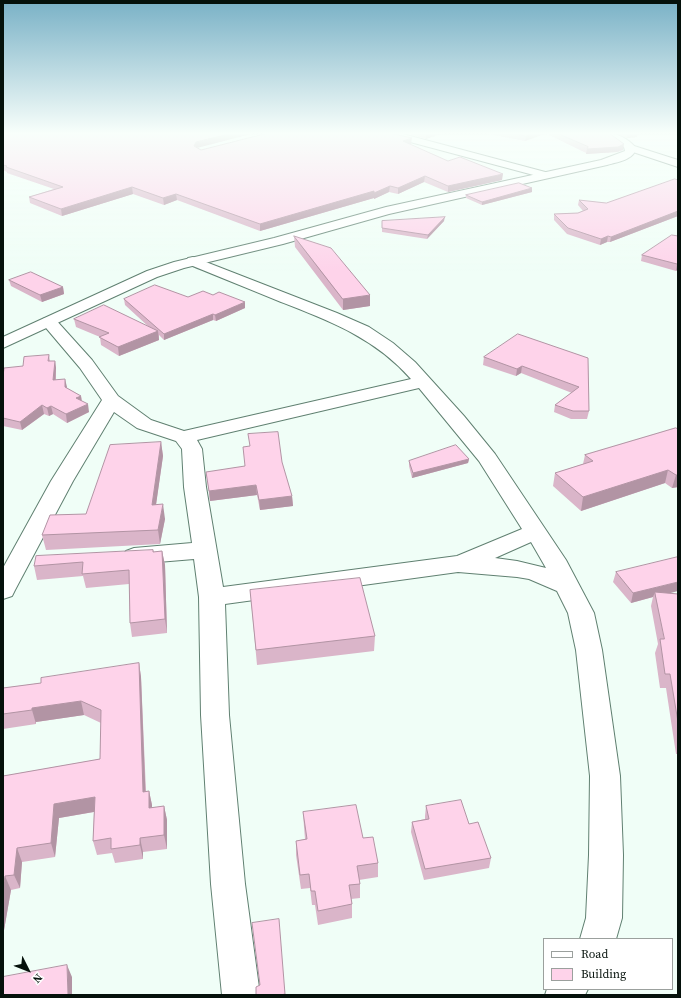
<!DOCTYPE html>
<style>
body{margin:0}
#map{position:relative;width:681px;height:998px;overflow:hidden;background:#f0fef7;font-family:"Source Serif 4",serif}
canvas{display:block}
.frame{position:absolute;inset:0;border:4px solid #05110b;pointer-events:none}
.legend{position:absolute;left:543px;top:938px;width:130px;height:52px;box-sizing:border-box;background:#fff;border:1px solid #9ba09d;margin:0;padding:5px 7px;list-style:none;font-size:12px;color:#05110b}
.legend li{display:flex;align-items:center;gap:8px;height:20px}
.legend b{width:20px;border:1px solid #9ba09d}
.north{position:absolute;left:8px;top:950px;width:40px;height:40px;-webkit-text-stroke:3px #fff;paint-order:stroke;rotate:132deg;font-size:11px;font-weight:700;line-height:16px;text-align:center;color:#05110b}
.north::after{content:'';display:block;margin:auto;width:14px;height:18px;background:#05110b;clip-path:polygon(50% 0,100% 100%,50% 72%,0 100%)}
</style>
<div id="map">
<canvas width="681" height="998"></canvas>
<div class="frame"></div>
<ul class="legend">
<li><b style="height:5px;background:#fff"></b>Road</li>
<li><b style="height:11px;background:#fed3ea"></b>Building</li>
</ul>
<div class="north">N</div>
</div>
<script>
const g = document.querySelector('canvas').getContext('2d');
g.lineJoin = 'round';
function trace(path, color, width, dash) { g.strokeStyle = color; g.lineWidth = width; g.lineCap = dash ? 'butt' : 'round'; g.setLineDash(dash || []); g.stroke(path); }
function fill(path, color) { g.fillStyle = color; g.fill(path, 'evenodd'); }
const minor = new Path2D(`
 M383,133H399L549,173L551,175L549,177H541L384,135Z
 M631,145L678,160V167L627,150L626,148Z
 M193,257L337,313L369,327L393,343L415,362L464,416L495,454L566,560L594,613L602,650L620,776L623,855L622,918L616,939H580L586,918L589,855L590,776L576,650L568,613L557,591L529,579L517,577L458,572L225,604L229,715L245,884L260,995H222L211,884L201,715L199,597L194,559L134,564L126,561L122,556L126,551L134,548L192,543L184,487L182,449L176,441L137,428L114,412L73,481L15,590L12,596L3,599V568L51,481L102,400L80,368L41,322L43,319L49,317L55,319L92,360L118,396L151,420L184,431L411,379C375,338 330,321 281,302C250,289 219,277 188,264L186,261L188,258ZM419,388L479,461L522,529L457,556L223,587L206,487L202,449L197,440ZM531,542L546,568L517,561L495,558Z
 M547,989H588L585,995H545Z`);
const tertiary = new Path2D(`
 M603,133C615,132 628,138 636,148C634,160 617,162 607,165L389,214L283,244L184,268L157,277L3,348V337L147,271L174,262L274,238L386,207L601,160L625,151L624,147Z`);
trace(minor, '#608071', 2);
trace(tertiary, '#608071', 2);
fill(minor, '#fff');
fill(tertiary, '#fff');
fill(new Path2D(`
 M3,133L197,147L201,150L411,144H410L448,161L502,180L448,192L424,182L398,194L389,192L374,199V198L260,231L177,200L164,205L133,194L62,216L30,203L29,197L54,189L7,173V172L3,170Z
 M404,133H443L426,139Z
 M484,133H547L525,141Z
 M547,133H609L623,150L617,152L586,154V153L547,134Z
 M614,133H638L637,137L627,138Z
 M678,180V216L610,242H607L600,245L567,234L554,220V214L578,213L583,211L578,205L579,200L606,203Z
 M532,188V192L482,205L466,198V195Z
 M382,221H444L427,239L382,232Z
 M294,236L370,306L343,310L295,247Z
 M678,236V269L676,271L641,261L642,255Z
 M9,280L63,287L64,294L42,302L11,286Z
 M188,297L245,308L216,321L213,320L164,340L159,335V340L119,356L101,345L100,337L76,327L74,319L150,328L125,305L124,299Z
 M49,355L50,361H55L56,368V380L67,387V388L81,396L82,401L89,412L67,423L53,414L49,416L44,414L22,430L3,426V376L23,366Z
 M484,357L588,358L589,411L587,419H571L554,412L555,405L572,393L521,373L516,376L483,365Z
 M676,428L678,487L672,488L665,483L581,511L553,486L555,473L583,464L585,455Z
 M161,442L163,456L156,504L165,519L160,544L46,550L42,535L86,514Z
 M469,459L468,463L412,478L409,466V461Z
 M206,472L292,496L293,506L260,510L257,495L210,501Z
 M153,550L154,552L162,551L165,565L167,633L132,637L130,623L129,584L86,588L83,576L37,580L34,566Z
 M616,572L669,593L678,594V754H676L666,688H660L655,653L658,644L651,606L653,597L631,603L613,582Z
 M250,590L375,636L374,651L257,665Z
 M139,663L141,677L146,791H149L152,805V808L164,806L167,820V849L143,852V859L115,863L112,853L97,855L93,841L94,812L59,818L55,857L22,862L20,888L11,890L3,936V776L100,759L101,723L84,715L36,722V724L3,729V688L41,683Z
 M426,806L469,824L491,858L489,868L424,880L411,832L412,822L425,819V816Z
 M303,812L363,838L378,863V877L359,880L360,884V898L351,899L352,904V918L318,925L315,905H312L310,888L301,889L296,855V841L305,839L304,827Z`), '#dab5c9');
fill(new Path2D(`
 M233,133H255L197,148L194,146L196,142Z
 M426,133H443L426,139Z
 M534,133H547L525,141L526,136Z
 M628,133H638L637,137L627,138Z
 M412,138L411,144L403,147V141Z
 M624,144L623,150L617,152L586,154L587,149Z
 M503,174L502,180L448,192V186Z
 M425,176L424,182L398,194V188Z
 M390,186L389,192L374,199V193Z
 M132,187L133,194L62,216L61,209Z
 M532,188V192L482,205V202Z
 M374,191V198L260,231V224Z
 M176,194L177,200L164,205L163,198Z
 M678,211V216L610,242L611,237Z
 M445,217L444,221L427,239L428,235Z
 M608,236L607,242L600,245L601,239Z
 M677,264H678V269L676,271Z
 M63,287L64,294L42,302L40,295Z
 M370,295V306L343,310V299Z
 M245,302V308L216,321L215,315Z
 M213,314V320L164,340V334Z
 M158,331L159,340L119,356L118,347Z
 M55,361L56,368L55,388L53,380Z
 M522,366L521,373L516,376L517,369Z
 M65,379L67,387L66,395L65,387Z
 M81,396L82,404L76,398Z
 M88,404L89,412L67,423L66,414Z
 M42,405L44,414L22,430L20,422Z
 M51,406L53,414L49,416L47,408Z
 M161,442L163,456L154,519L152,505Z
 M469,459L468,463L412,478L413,473Z
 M668,470L665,483L581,511L583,497Z
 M676,475H678V487L672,488Z
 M256,485L257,495L210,501L209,491Z
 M292,496L293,506L260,510L259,500Z
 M163,504L165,519L160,544L158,530Z
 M162,551L165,565L167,633L165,619Z
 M678,582V591L656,597L655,592L653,597L631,603L633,593Z
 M139,663L141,677L146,806L143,792Z
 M81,701L84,715L36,722V724L32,710V708Z
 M149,791L152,805V822L149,808Z
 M95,797L99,811L59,818L55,857L51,843L54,804Z
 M164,806L167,820V849L164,835Z
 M140,838L143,852V859L140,845Z
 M17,848L22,862L20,888L14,875Z
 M5,876L11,890L3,936V889Z
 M67,965L72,977V995H68Z`), '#b294a4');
const building = new Path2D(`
 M3,133H233L196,142L194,146L201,150L268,133H390L412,138L403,141L448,161L460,157L503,174L448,186L425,176L398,188L390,186L374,193V191L260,224L176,194L163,198L132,187L61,209L29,197L63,187L6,167L7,166L3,165Z
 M511,133H534L526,136Z
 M557,133H609L624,144L618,147L587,149L588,147Z
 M675,179L678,180V211L611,237L608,236L601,239L568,228L554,214L578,213L588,209L579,200L606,203Z
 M519,183L532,188L482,202L466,195Z
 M445,217L428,235L382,228V221Z
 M672,235L678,236V264H677L642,255Z
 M294,236L331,248L370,295L343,299Z
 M31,272L63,287L40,295L9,280Z
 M155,285L188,297L203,291L213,295L219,292L245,302L215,315L213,314L164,334L124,299Z
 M104,305L158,331L118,347L99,337L109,333L74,319Z
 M518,334L588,358L589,411H573L555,405L579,387L522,366L517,369L484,357Z
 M49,355L48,361H55L53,380L65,379V387L81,396L76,398L88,404L66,414L51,406L47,408L42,405L20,422L3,418V376L4,368L23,366L24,357Z
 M676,428L678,429V475H676L668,470L583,497L555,473L593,461L585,455Z
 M278,432L282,462L292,496L259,500L256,485L209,491L206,472L245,466L243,447L250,446L248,434Z
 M161,442L152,505L163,504L158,530L42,535L50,515L86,514L110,445Z
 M456,445L469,459L413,473L409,461Z
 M153,550V552L162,551L165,619L130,623L129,570L82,574L83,562L34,566L36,556Z
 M678,557V582L633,593L616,572Z
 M360,578L375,636L256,650L250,590Z
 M655,592L678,594V722L670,674H665L660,639H664Z
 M139,663L143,792L149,791V808L164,806V835L140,838V845L111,849V838L93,841L95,797L54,804L51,843L17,848L14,875L5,876L3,889V776L100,759L101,710L81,701L32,708V710L3,714V688L41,683V678Z
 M461,800L469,824L478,822L491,858L425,869L412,822L429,819L426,806Z
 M356,805L363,838L373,837L378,863L357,866L360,884L349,885L352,904L318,911L315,891H311L309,874L300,875L296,841L307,839L303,812Z
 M279,919L285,994L281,995H256V987L260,985L252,923Z
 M67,965L68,995H3V977Z`);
fill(building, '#fed3ea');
trace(building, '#b294a4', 1);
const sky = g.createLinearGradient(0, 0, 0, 272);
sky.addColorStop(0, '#79b1c6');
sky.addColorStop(0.49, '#f8fffb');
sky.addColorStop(1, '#f8fffb00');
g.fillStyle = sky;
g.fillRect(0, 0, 681, 272);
</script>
